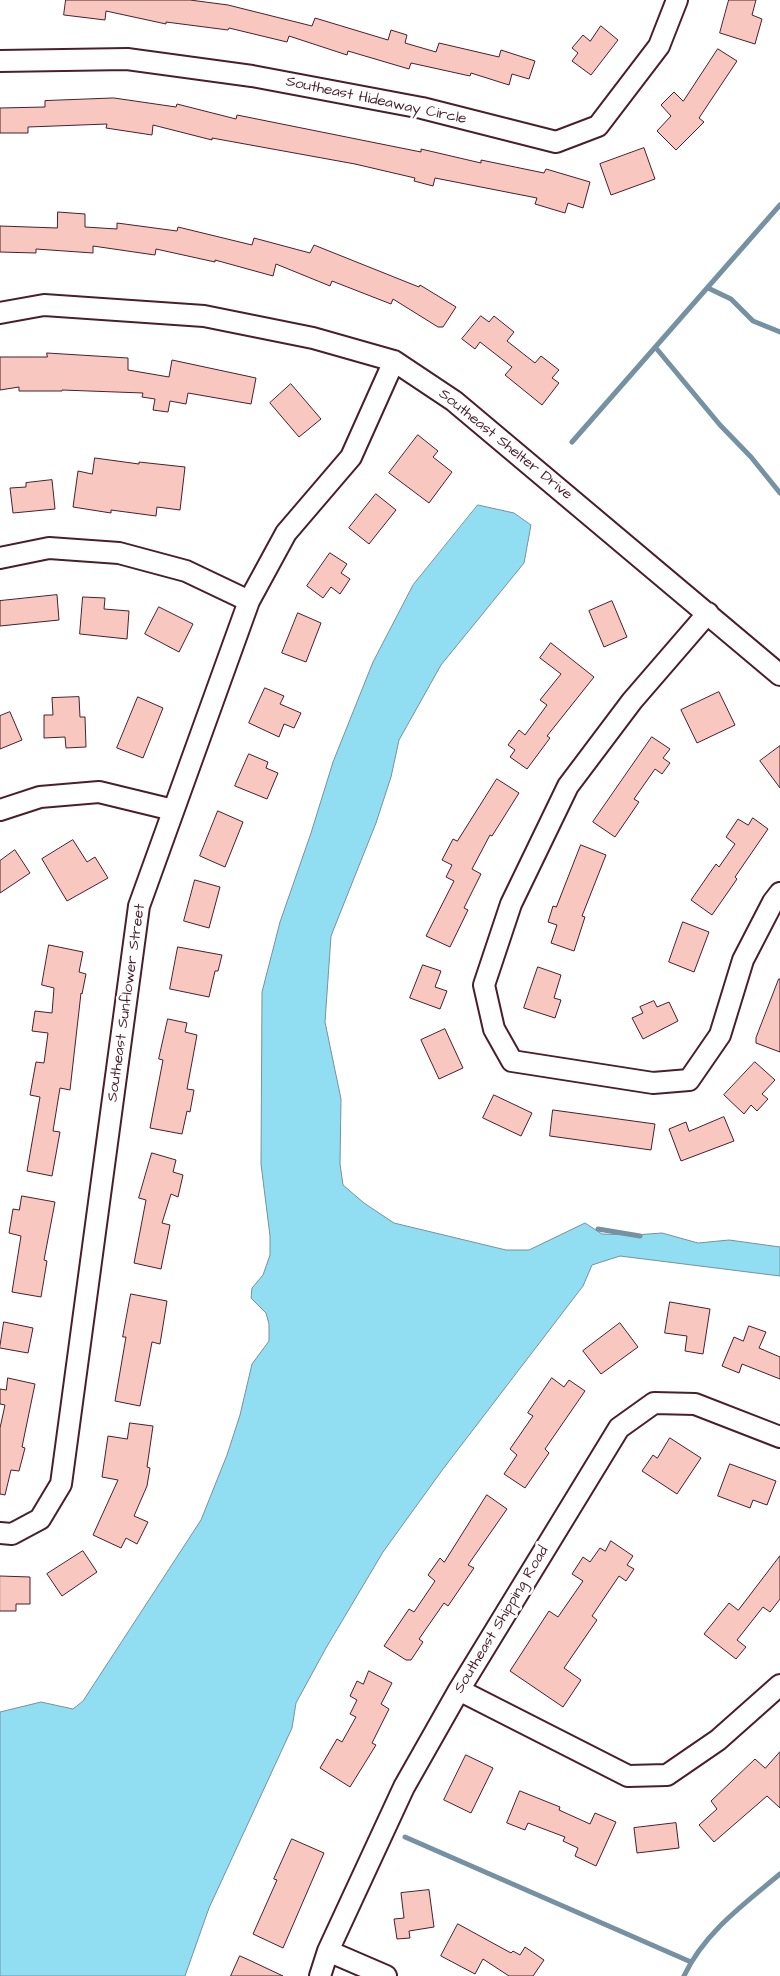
<!DOCTYPE html>
<style>
body{margin:0}
canvas{display:block;background:#fff}
</style>
<canvas width="780" height="1976"></canvas>
<script>
const g = document.querySelector('canvas').getContext('2d');
g.lineJoin = 'round';
function fill(path, color) { g.fillStyle = color; g.fill(path, 'evenodd'); }
function trace(path, color, width, dash) { g.strokeStyle = color; g.lineWidth = width; g.lineCap = dash ? 'butt' : 'round'; g.setLineDash(dash || []); g.stroke(path); }
function drawText(font, color, halo, rows, align = 'center') {
  g.font = font + ' "Architects Daughter",sans-serif'; g.lineWidth = 5; g.setLineDash([]); g.textBaseline = 'middle'; g.strokeStyle = halo; g.fillStyle = color; for (const [text, x, y, turn = 0] of rows) {
    g.save(); g.translate(x, y); g.rotate((+turn || 0) * Math.PI / 180); g.textAlign = isNaN(turn) ? turn : align; if (halo) g.strokeText(text, 0, 0); g.fillText(text, 0, 0); g.restore();
  }
}
const water = new Path2D(`
 M478,505L514,513L531,525L524,563L441,665L399,740L391,777L376,823L331,936L325,1022L341,1099L340,1164L343,1185L364,1203L394,1223L506,1250H529L585,1223L602,1234L635,1235L662,1233L698,1243L729,1240L780,1247V1276L620,1256L592,1265L583,1286L443,1469L383,1552L326,1648L296,1703L292,1728L209,1908L185,1976H0V1712L41,1702L73,1709L83,1701L201,1520L227,1455L240,1415L252,1364L269,1341V1324L266,1313L251,1298L252,1288L263,1275L270,1255V1236L261,1164L262,992L280,922L311,833L333,762L373,662L413,585Z`);
fill(water, '#91ddf1');
trace(water, '#7591a2', 1);
trace(new Path2D(`
 M708,288L731,299L753,321L780,332
 M656,348L720,425L751,457L780,493
 M572,442L780,205
 M598,1229L640,1236
 M405,1837L691,1962
 M684,1976C704,1933 744,1904 780,1874`), '#7591a2', 5);
const building = new Path2D(`
 M66,0H190L228,5L312,26L315,18L388,40L391,30L407,35L405,43L436,52L439,43L499,57L501,50L535,61L529,79L512,74L509,85L471,73L470,76L411,63L409,69L348,51L347,55L289,36L287,42L229,28L228,30L166,22V24L106,11L105,20L64,15Z
 M729,0H756L752,15L762,19L755,44L720,33Z
 M601,26L618,40L591,75L572,61L578,53L572,48L583,35L590,41Z
 M718,49L737,61L699,118L704,122L676,150L657,131L671,116L661,105L674,92L683,101Z
 M114,98L176,107L177,104L236,119L237,115L421,152V149L481,163V160L544,173L546,169L590,182L583,208L568,203L565,213L535,204L537,198L435,178L433,186L414,181L415,178L355,164L212,138V140L153,125L152,135L106,128L107,124L28,127V133H0V108L45,107V101Z
 M644,148L655,179L611,195L600,164Z
 M58,212L85,214V227L117,229V223L177,231L178,227L252,245L254,238L310,253L314,245L419,287L420,285L456,307L443,327H438L393,299L391,304L332,281L330,286L276,264L273,276L215,260V262L156,249L155,255L93,246V253L36,249V253L0,252V226L57,228Z
 M481,316L489,322L494,316L514,332L507,341L535,363L541,356L559,370L552,378L559,383L542,405L505,375L512,367L480,342L475,349L462,339Z
 M47,353L128,358V370L169,377L172,360L256,378L251,404L188,393L186,404L170,401L168,412L153,410L155,399L142,397L143,393L62,390V391H19V387L0,390V357H47Z
 M291,384L321,419L299,437L270,403Z
 M418,435L438,451L433,457L452,472L429,503L389,473Z
 M95,458L139,464V462L185,467L180,510L157,507L156,516L111,510V513L73,507L78,471L92,474Z
 M52,480L55,509L13,513L10,488L26,487V483Z
 M376,494L396,510L369,544L349,528Z
 M330,553L347,564L341,573L350,579L340,594L331,587L323,598L307,586Z
 M57,595L59,620L0,626V601Z
 M83,597L105,598L104,609L129,611L127,639L80,634Z
 M612,601L627,637L604,647L589,611Z
 M159,607L193,624L179,652L145,634Z
 M298,613L321,623L306,662L282,653Z
 M551,643L594,677L547,736L550,738L527,769L510,757L515,750L508,745L519,730L525,735L547,705L540,700L561,674L540,658Z
 M265,688L284,696L280,704L301,713L294,728L284,724L279,737L249,723Z
 M719,692L735,725L697,743L681,710Z
 M79,697L80,717H85L86,747L66,748L65,737L44,738V715H53L52,698Z
 M138,697L163,708L143,758L117,748Z
 M10,712L22,740L0,749V716Z
 M652,737L670,749L663,758L670,763L662,774L655,769L634,799L639,802L615,837L593,822Z
 M780,746V788L760,761Z
 M249,754L268,762L266,768L278,773L267,799L235,786Z
 M497,779L519,793L492,836L490,835L472,869L481,874L464,908L468,910L450,947L426,936L454,881L446,877L452,865L442,860L453,839L457,841Z
 M218,811L243,822L225,867L200,856Z
 M753,818L768,829L735,877L737,879L712,915L691,900L716,864L719,867L735,844L726,837L738,819L748,825Z
 M73,840L87,862L95,857L108,878L67,901L42,859Z
 M581,845L606,855L582,916L585,917L574,951L551,943L557,925L548,922L553,906L556,907Z
 M15,850L30,873L0,893V861Z
 M195,880L220,887L209,928L184,921Z
 M683,922L709,932L694,972L669,962Z
 M49,945L83,952L79,972L86,974L82,994L81,993L70,1090L60,1088L53,1131L60,1132L52,1176L27,1171L40,1097L30,1095L36,1062L44,1063L48,1033L32,1031L35,1011L52,1013L54,988L42,985Z
 M178,947L222,955L218,971H215L209,997L170,989Z
 M423,965L441,971L435,987L447,991L440,1009L410,998Z
 M538,967L561,975L554,998L561,1000L555,1018L524,1008Z
 M779,979H780V1052L756,1043V1038Z
 M654,1001L657,1007L669,1002L678,1021L643,1039L632,1018L643,1013L640,1007Z
 M168,1019L187,1023L185,1032L197,1035L187,1089L194,1090L190,1112L187,1111L182,1134L150,1128L163,1060L159,1059Z
 M445,1029L463,1068L439,1079L421,1040Z
 M755,1062L775,1080L762,1094L768,1099L757,1111L751,1105L744,1114L724,1095Z
 M494,1095L532,1113L521,1136L483,1118Z
 M553,1110L655,1124L651,1150L550,1136Z
 M724,1117L734,1141L681,1161L669,1129L686,1122L689,1131Z
 M152,1153L176,1160L173,1172L183,1175L178,1197L171,1194L162,1223L170,1225L161,1269L134,1263L146,1200L139,1198Z
 M22,1196L55,1202L44,1260L47,1261L41,1297L12,1292L21,1236L9,1233L13,1209L19,1210Z
 M131,1294L167,1301L160,1344L152,1342L140,1406L115,1401L126,1337H123Z
 M670,1302L710,1309L703,1354L685,1351L687,1336L665,1333Z
 M4,1322L33,1328L28,1353L0,1348Z
 M620,1323L638,1347L601,1374L583,1351Z
 M749,1326L766,1332L759,1348L780,1357V1379L742,1364L739,1373L722,1366L734,1337L743,1341Z
 M8,1378L35,1384L22,1447L25,1448L19,1471L11,1470L5,1495L0,1494V1428L5,1405L0,1404V1389L6,1390Z
 M552,1378L564,1387L569,1380L585,1391L545,1449L549,1453L525,1488L504,1474L517,1455L510,1449L533,1416L528,1413Z
 M130,1423L153,1426L147,1467L150,1468L147,1486L134,1516L148,1522L137,1544L126,1538L121,1548L93,1535L118,1480L102,1477L108,1436L127,1439Z
 M670,1438L701,1458L677,1494L642,1471L653,1455L657,1458Z
 M730,1464L776,1481L767,1505L753,1500L750,1508L718,1496Z
 M487,1495L507,1509L468,1565L474,1568L448,1606L444,1603L419,1639L423,1642L411,1660H406L384,1646L409,1609L414,1612L435,1581L428,1575L440,1558L444,1562Z
 M611,1541L633,1556L627,1565L634,1569L626,1581L619,1576L592,1616L597,1620L564,1668L581,1680L563,1707L510,1671L549,1611L558,1617L583,1581L572,1574L583,1557L590,1562L600,1548L605,1551Z
 M83,1551L97,1572L62,1596L47,1574Z
 M780,1556V1599L770,1612L763,1607L737,1640L746,1647L736,1659L704,1634L729,1603L738,1610Z
 M0,1576L30,1577V1604H16V1611H0Z
 M369,1671L392,1683L381,1704L389,1709L372,1743L376,1745L350,1787L320,1768L337,1739L342,1742L356,1717L350,1714L357,1700L350,1696L357,1681L363,1684Z
 M780,1752V1808L767,1796L714,1842L699,1825L717,1809L711,1801L755,1759L765,1768Z
 M466,1755L493,1768L471,1813L444,1800Z
 M520,1791L560,1807L559,1810L590,1824L595,1813L616,1822L596,1866L575,1856L578,1848L563,1841L565,1837L528,1823L525,1830L507,1823Z
 M676,1823L679,1848L637,1853L634,1828Z
 M292,1839L324,1853L283,1948L253,1934L277,1880L274,1879Z
 M429,1890L434,1927L409,1931L410,1938L397,1939L394,1919L404,1918L401,1893Z
 M458,1924L511,1953L513,1951L520,1955L525,1947L544,1960L533,1976H509L483,1959L475,1974L441,1956Z
 M240,1956L249,1960L283,1976H231Z`);
fill(building, '#f8c8c0');
trace(building, '#4a1f2b', 1);
const minor = new Path2D(`
 M0,61L127,59L252,76L422,108L556,142L598,126L659,46L677,0
 M0,313L44,305L204,316L313,338L394,361L454,401L780,675
 M0,558L49,548L119,553L186,571L249,601
 M708,613L632,701L568,786L511,904L484,985L494,1029L512,1061L653,1083L689,1080L720,1035L743,960L773,902L780,893
 M0,810L40,797L99,792L173,810
 M0,1533L12,1534L40,1519L61,1484L139,906L249,601L286,533L351,457L394,361
 M459,1690L628,1776L667,1775L718,1740L780,1685
 M328,1951L386,1976
 M320,1976L328,1951L404,1787L459,1690L619,1428L654,1403L695,1404L780,1437`);
trace(minor, '#4a1f2b', 24);
trace(minor, '#fff', 20);
drawText('15px', '#4a1f2b', '#fff', [
 ["Southeast Hideaway Circle",376,101,12],
 ["Southeast Shelter Drive",505,445,39],
 ["Southeast Sunflower Street",127,1003,-82],
 ["Southeast Shipping Road",502,1620,-59]
]);
</script>
